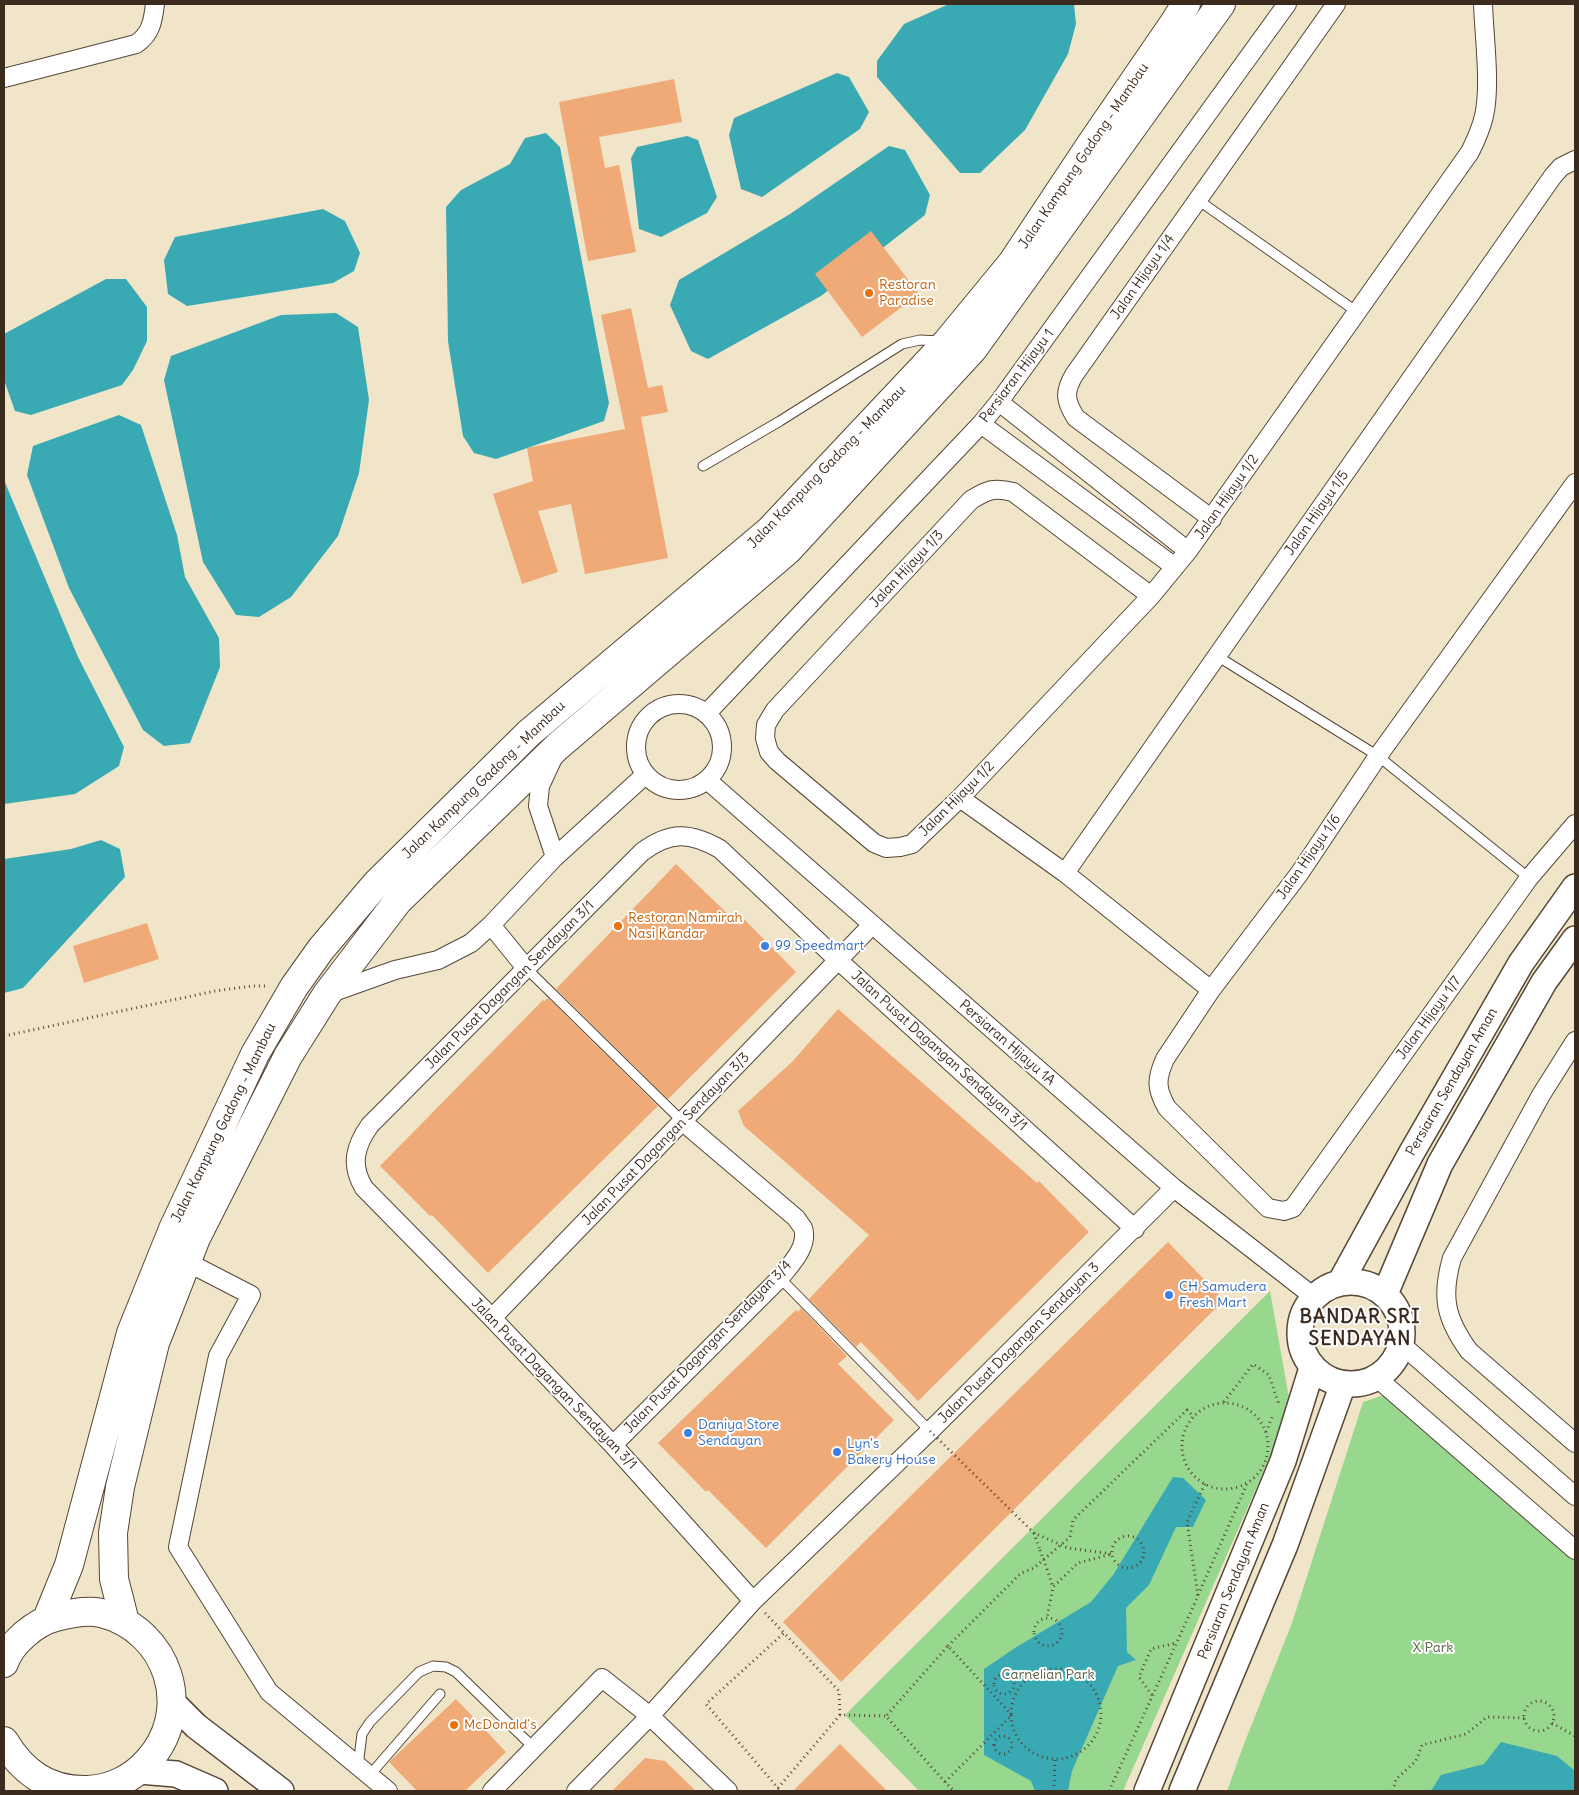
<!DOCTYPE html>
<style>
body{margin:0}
#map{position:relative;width:1579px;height:1795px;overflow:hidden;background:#f0e5c8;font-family:Delius,sans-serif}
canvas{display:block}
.frame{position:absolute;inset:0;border:5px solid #3b2a1e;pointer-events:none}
</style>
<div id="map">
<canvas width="1579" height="1795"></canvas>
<div class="frame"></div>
</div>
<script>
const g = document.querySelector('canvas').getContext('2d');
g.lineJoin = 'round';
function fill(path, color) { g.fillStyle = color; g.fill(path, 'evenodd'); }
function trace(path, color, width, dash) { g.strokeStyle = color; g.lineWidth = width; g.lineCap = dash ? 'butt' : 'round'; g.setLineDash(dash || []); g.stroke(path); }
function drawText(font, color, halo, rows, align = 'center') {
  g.font = font + ' Delius,sans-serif'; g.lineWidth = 4; g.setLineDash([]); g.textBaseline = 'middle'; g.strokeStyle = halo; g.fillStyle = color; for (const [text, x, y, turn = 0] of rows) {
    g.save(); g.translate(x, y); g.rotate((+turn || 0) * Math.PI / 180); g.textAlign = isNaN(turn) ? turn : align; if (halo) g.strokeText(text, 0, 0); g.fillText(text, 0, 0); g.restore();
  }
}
fill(new Path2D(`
 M1270,1291L1291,1409L1123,1791H919L845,1715Z
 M1395,1387L1575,1540V1791H1227L1244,1744L1292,1623L1363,1402L1381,1396Z`), '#98d88e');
fill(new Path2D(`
 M949,4H1074L1076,24L1068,54L1025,130L980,173H960L877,77V61L904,24Z
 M837,73L849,77L869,112L860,129L762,197L741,189L729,135L734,118Z
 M546,133L560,147L609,403L604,421L496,459L474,453L463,436L448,341L446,207L461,190L510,164L525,138Z
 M687,136L698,140L717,197L707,213L661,237L639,229L631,158L637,147Z
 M889,146L905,150L930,195L925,215L821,296L708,359L691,351L670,305L679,280L790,214Z
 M323,209L345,221L360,253L354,271L333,283L187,306L168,294L164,260L175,237Z
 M106,279H126L147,307V341L133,370L122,385L31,415L15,411L4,380V334Z
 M336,313L358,327L369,400L359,473L338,536L291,597L259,617L236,615L203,562L164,380L171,356L281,315Z
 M119,415L141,425L177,535L185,577L219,638L220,667L190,743L164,746L143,730L69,588L27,475L33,446Z
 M4,480L78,657L124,747L119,766L75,794L4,804Z
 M101,840L120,849L125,877L23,988L4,993V859L71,849Z
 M1173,1477L1183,1478L1206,1500L1193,1527H1176L1149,1585L1126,1608L1127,1652L1136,1660L1118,1666L1072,1771L1068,1791H1035L1031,1781L984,1755V1669L1015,1648L1091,1602L1113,1575Z
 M1501,1742L1557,1756L1575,1771V1791H1431L1441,1775L1484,1764Z`), '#39aab4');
fill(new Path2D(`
 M674,79L682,122L599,137L605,168L619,165L636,252L588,261L559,102Z
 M871,231L919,294L862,337L815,274Z
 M631,308L648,388L662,385L668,412L641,417L668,558L585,574L571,504L538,511L558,572L522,584L493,494L533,481L527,448L625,429L601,315Z
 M676,864L739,925L744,919L796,972L668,1099L556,989Z
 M147,923L159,959L84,983L73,946Z
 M548,998L658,1106L488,1273L432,1215L430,1216L380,1166L543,1000L544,1001Z
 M838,1009L1037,1183L1039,1181L1089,1232L918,1401L861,1342L856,1347L809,1299L869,1235L744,1126L738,1111L793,1061Z
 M1168,1242L1224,1300L841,1682L783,1622Z
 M801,1308L847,1356L838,1364L894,1420L766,1548L708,1490L706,1492L658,1443L796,1310L798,1312Z
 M456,1699L506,1752L465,1791H417L389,1762Z
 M840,1744L887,1791H793Z
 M645,1758L665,1761L696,1791H612Z`), '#efaa77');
const lane = new Path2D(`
 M1198,200L1357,312
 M703,466L780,421L902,344L920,340L940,341
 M1217,656L1378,756L1529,878
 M526,968L683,1122
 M780,1278L930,1431
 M358,1766L362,1734L370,1722L419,1672L433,1666L446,1667L456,1672L534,1748
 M369,1776L440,1694`);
const street = new Path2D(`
 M4,78L136,44C151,34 153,21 155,4
 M999,402L1188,551
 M981,424L1175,567
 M1575,483L1378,756L1299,874L1211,990L1165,1059C1156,1079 1156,1089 1167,1108L1268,1208L1284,1211L1293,1208L1529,878L1575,824
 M1212,519L1076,418C1065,401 1064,392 1074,375L1336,4
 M1151,596L1013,492C994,487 987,490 971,500L775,710L766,725L765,738L769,752L777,761L874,843L886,848L900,847L912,844L960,798L1151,596L1188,551L1470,152C1476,140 1481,129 1484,116C1491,85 1484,36 1483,4
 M636 747a43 43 0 1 1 86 0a43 43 0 1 1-86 0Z
 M706,714L981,424L999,402L1287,4
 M553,758L540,786L538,806L555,857
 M707,780L1174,1188L1314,1297
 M960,798L1065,873L1211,990
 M1065,873L1553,176L1561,167L1575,160
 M491,925L526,968
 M328,994L395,970L438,960L471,943L491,925L555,857L645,775
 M1575,1041L1541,1095L1452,1258C1441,1296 1445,1318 1469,1351L1575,1443
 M187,1262L251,1295L218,1356L178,1547L269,1692L388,1791
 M492,1318L872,925
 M1401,1344L1575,1496
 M1377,1378L1575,1550
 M613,1445L780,1278C790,1265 809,1247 803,1228C801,1225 798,1221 796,1218L683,1122
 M753,1601L613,1445L492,1318L364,1188C350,1165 355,1146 370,1125L642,852C670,831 690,832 720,849L839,961L1135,1229
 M492,1791L602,1678L650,1716L728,1791
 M576,1791L650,1716L753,1601L930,1431L1174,1188`);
const secondary = new Path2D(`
 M1300 1333a51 51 0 1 1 102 0a51 51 0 1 1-102 0Z
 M1340,1283L1412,1152L1521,963L1575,887
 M1385,1294L1440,1164L1544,982L1575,939
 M173,1703L196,1726L281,1791
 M139,1771L176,1774L215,1791
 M1147,1791L1283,1461L1312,1368
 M1182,1791L1285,1545L1343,1384`);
const primary = new Path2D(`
 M47,1619L69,1565L131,1333L173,1229L255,1054L294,987L321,949L376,884L529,733L769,531L947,342L1012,263L1091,144L1174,23L1186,4
 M125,1622L114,1579L113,1533L120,1487L155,1343L196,1238L288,1056L327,994L398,901L558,746L788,550L973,349L1221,4
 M4,1663C11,1642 36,1622 56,1617C71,1613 87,1610 101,1613C169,1630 195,1711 147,1762C132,1779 110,1789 87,1790C49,1791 23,1773 4,1741`);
trace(lane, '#564638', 11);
trace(street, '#564638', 20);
trace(secondary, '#564638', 28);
trace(primary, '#564638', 30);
trace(new Path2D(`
 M4,1036L215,991L252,986H268
 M1224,1402L1253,1364L1269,1375L1278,1402L1277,1404
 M1182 1446a43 43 0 1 1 86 0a43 43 0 1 1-86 0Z
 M1266,1432L1273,1415
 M1034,1533L1040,1550
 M1112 1552a16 16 0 1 1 32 0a16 16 0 1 1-32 0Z
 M1047,1569L1053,1587
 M1198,1595L1247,1484
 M765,1613L784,1633
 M1034 1632a14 14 0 1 1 28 0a14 14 0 1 1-28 0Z
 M948,1646L1021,1573L1034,1568L1070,1537L1073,1520L1187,1410L1194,1417
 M1011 1714a45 45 0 1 1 90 0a45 45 0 1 1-90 0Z
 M994 1684a10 10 0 1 1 20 0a10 10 0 1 1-20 0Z
 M1152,1695L1139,1677L1151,1649L1176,1643
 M1524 1716a15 15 0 1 1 30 0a15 15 0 1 1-30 0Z
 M840,1715L839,1691L784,1633L706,1704L778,1788L840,1715L886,1716
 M1552,1723L1575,1736
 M994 1745a9 9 0 1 1 18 0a9 9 0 1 1-18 0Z
 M945,1782L1012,1715L948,1646L886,1716L945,1782L954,1791
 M1054,1791L1055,1759
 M1109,1791L1198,1596L1187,1522L1205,1484
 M1393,1791L1396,1779L1416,1761L1422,1745L1466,1734L1487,1717L1524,1718`), '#564638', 3, [1, 4]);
trace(lane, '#fff', 9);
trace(street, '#fff', 18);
trace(secondary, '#fff', 25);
trace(primary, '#fff', 28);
trace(new Path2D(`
 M930,1431L1034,1533L1068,1548L1112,1554L1078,1563L1053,1587L1047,1618
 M1040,1550L1047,1569`), '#564638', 3, [1, 4]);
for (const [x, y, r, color] of [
 [869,293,5,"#e8710a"],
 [618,926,5,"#e8710a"],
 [765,946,5,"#3f7fe0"],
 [1169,1295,5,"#3f7fe0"],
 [688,1433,5,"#3f7fe0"],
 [837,1452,5,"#3f7fe0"],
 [454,1725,5,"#e8710a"]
]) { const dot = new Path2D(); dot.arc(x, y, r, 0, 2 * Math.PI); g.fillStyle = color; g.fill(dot); trace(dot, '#fff', 2); }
drawText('14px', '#3b2a1e', '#fff', [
 ["Jalan Kampung Gadong - Mambau",1084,156,-56],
 ["Jalan Hijayu 1/4",1143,277,-55],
 ["Persiaran Hijayu 1",1017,376,-53],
 ["Jalan Kampung Gadong - Mambau",827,467,-46],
 ["Jalan Hijayu 1/2",1227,497,-55],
 ["Jalan Hijayu 1/5",1317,513,-55],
 ["Jalan Hijayu 1/3",907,569,-47],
 ["Jalan Kampung Gadong - Mambau",484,780,-44],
 ["Jalan Hijayu 1/2",957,799,-45],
 ["Jalan Hijayu 1/6",1309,857,-55],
 ["Jalan Pusat Dagangan Sendayan 3/1",510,985,-45],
 ["Jalan Hijayu 1/7",1429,1018,-54],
 ["Persiaran Hijayu 1A",1007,1043,41],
 ["Jalan Pusat Dagangan Sendayan 3/1",939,1051,42],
 ["Persiaran Sendayan Aman",1452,1082,-60],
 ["Jalan Kampung Gadong - Mambau",224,1123,-64],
 ["Jalan Pusat Dagangan Sendayan 3/3",666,1139,-46],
 ["Jalan Pusat Dagangan Sendayan 3",1019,1343,-45],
 ["Jalan Pusat Dagangan Sendayan 3/4",708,1347,-46],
 ["Jalan Pusat Dagangan Sendayan 3/1",554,1384,46],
 ["Persiaran Sendayan Aman",1234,1581,-68]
]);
drawText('14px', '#c56008', '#fff', [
 ["Restoran",879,285],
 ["Paradise",879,301],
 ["Restoran Namirah",628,918],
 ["Nasi Kandar",628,934],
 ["McDonald's",464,1725]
], 'left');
drawText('14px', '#366cbe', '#fff', [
 ["99 Speedmart",775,946],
 ["CH Samudera",1179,1287],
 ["Fresh Mart",1179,1303],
 ["Daniya Store",698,1425],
 ["Sendayan",698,1441],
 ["Lyn's",847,1444],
 ["Bakery House",847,1460]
], 'left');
drawText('14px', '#575e40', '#fff', [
 ["X Park",1433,1648],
 ["Carnelian Park",1048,1675]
]);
g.letterSpacing = '1px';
drawText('bold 19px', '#3b2a1e', '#fff', [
 ["BANDAR SRI",1360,1318],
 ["SENDAYAN",1360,1340]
]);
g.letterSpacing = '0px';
</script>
